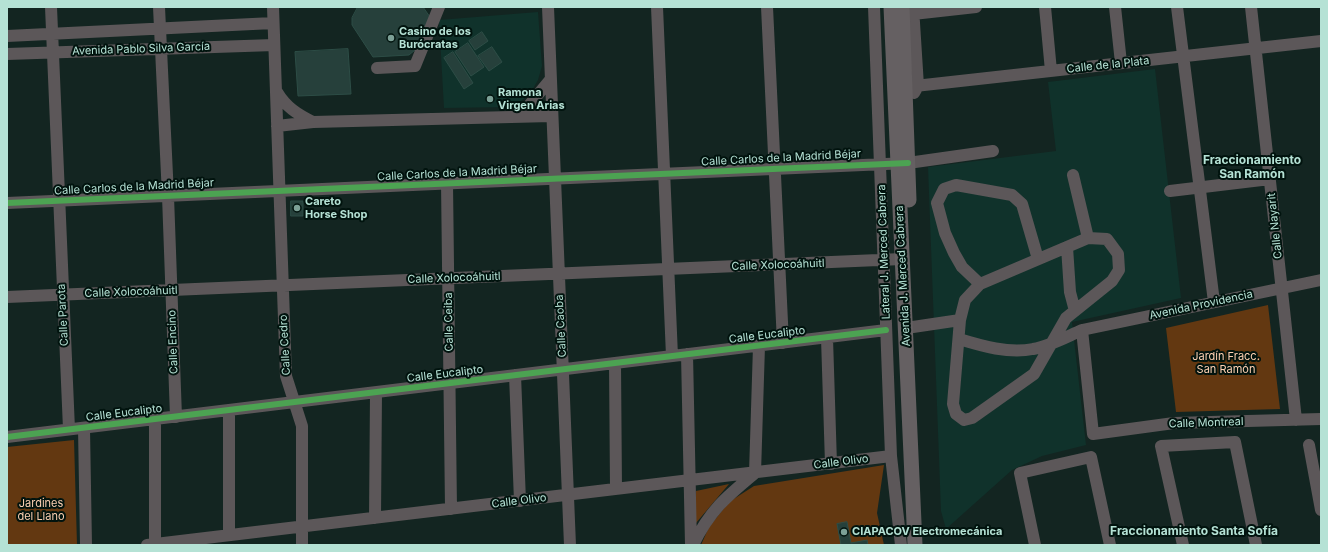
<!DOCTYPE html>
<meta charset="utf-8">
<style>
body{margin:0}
#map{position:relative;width:1328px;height:552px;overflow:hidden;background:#132521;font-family:Inter,sans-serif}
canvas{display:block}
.frame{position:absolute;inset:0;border:8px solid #b5e2d5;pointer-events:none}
</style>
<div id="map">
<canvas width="1328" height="552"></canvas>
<div class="frame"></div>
</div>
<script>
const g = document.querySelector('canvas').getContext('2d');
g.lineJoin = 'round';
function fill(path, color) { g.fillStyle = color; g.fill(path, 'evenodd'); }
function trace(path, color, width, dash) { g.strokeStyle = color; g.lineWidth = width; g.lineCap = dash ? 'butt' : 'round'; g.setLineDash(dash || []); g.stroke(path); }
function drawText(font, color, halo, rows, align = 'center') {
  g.font = font + ' Inter,sans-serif'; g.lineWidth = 4; g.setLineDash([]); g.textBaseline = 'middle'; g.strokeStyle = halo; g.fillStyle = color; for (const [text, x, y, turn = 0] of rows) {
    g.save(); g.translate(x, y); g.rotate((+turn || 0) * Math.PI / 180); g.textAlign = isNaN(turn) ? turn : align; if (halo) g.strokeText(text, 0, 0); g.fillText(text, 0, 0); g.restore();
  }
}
fill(new Path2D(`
 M538,12L542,66L538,80L531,92L521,101L508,107L444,108L439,20Z
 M1155,69L1181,298L1072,322L1086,445L1042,456L1012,470L946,529L941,511L928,167L1056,151L1048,82Z`), '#10322b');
fill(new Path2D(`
 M1268,305L1280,409L1176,412L1166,328Z
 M74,440L77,545H7V447Z
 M884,465L877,513L884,545H701L709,527L729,502L754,486Z
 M729,484L696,523V491Z`), '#633811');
const building = new Path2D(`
 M358,7H423L430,17L415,50L409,55L373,57L352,25V18Z
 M482,32L488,41L475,50L469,41Z
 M468,43L484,67L471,76L455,52Z
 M492,47L502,62L489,71L478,56Z
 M348,49L351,94L298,96L295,52Z
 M453,52L473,83L464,89L444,58Z
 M291,201H303V216H291Z
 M847,522L851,543L867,540L868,545H841L837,524Z`);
fill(building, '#26403b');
trace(building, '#2d4d46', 1);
trace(new Path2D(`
 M51,7L69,429
 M159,7L168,196L176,417
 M273,7L286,376L302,426V545
 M548,7L570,545
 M657,7L672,356
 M767,7L783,343
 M874,7L891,456L901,545
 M913,7L918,86L914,93
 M1045,7L1051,71
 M1115,7L1121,63
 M1177,7L1214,302
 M1251,7L1296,420
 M913,14L976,7
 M7,36L273,23
 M7,54L274,45
 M377,68L415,66L439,7
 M897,88L1321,41
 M277,92C286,107 297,114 313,122L551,116
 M521,115L550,80
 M277,126L313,122
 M447,183L451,509
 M1170,191L1270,179
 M7,203L908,163L993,151
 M1067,247L1070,292L1075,311
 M980,284L962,267L954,253L945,233L937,203L944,189L956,185L1012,195L1022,204L1038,259
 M7,297L902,259
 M960,320L953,404L956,414L964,420L972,418L1034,374L1066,318L1112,281L1119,270L1118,254L1107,239L1088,238
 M913,327L960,320L965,300L980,284L1088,238L1073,175
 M1082,330L1093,434L1174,423L1321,419
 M827,338L831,464
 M959,339C982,346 1009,354 1033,349C1050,346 1066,337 1082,330L1321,280
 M687,354L691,545
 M615,363L616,489
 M515,375L520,501
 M84,428L86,545
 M7,437L886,330
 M1309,445L1321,510
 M375,518L376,392
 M229,535V410
 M155,544V419
 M147,545L891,456
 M693,545C710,510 726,497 755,473L759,346
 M1035,545L1020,473L1091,457L1110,545
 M1183,545L1161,446L1235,442L1256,545`), '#5c5759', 12);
trace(new Path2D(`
 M891,7L915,545
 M902,7L909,200`), '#656062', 15);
trace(new Path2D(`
 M7,203L908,163
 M7,437L886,330`), '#4ca352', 6);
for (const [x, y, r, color] of [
 [391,38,4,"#7ca096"],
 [490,99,4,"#7ca096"],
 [297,208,4,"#7ca096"],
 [844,532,4,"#7ca096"]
]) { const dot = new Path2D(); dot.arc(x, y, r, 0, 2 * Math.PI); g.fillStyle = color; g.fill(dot); trace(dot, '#01130e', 1.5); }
drawText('bold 11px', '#b5e2d5', '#01130e', [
 ["Casino de los",399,32],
 ["Burócratas",399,45],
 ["Ramona",498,93],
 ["Virgen Arias",498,106],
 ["Careto",305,202],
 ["Horse Shop",305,215],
 ["CIAPACOV Electromecánica",852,532]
], 'left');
drawText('11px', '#b5e2d5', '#01130e', [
 ["Avenida Pablo Silva García",141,49,-2],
 ["Calle de la Plata",1108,65,-6],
 ["Calle Carlos de la Madrid Béjar",781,158,-3],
 ["Calle Carlos de la Madrid Béjar",457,173,-3],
 ["Calle Carlos de la Madrid Béjar",134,187,-3],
 ["Calle Nayarit",1275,226,-96],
 ["Lateral J. Merced Cabrera",884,252,-92],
 ["Calle Xolocoáhuitl",778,265,-2],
 ["Avenida J. Merced Cabrera",903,276,-93],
 ["Calle Xolocoáhuitl",454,278,-2],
 ["Calle Xolocoáhuitl",131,292,-2],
 ["Avenida Providencia",1201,305,-12],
 ["Calle Parota",63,315,-93],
 ["Calle Ceiba",449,322,-91],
 ["Calle Caoba",561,326,-93],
 ["Calle Eucalipto",767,335,-7],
 ["Calle Encino",173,342,-92],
 ["Calle Cedro",285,345,-93],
 ["Calle Eucalipto",445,374,-7],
 ["Calle Eucalipto",124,413,-7],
 ["Calle Montreal",1206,423,-2],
 ["Calle Olivo",841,462,-7],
 ["Calle Olivo",519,501,-7]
]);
drawText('11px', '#fcd0b2', '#01130e', [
 ["Jardín Fracc.",1226,357],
 ["San Ramón",1226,370],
 ["Jardines",41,504],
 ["del Llano",41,517]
]);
drawText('bold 12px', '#b5e2d5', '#01130e', [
 ["Fraccionamiento",1252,160],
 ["San Ramón",1252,174],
 ["Fraccionamiento Santa Sofía",1194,531]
]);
</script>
